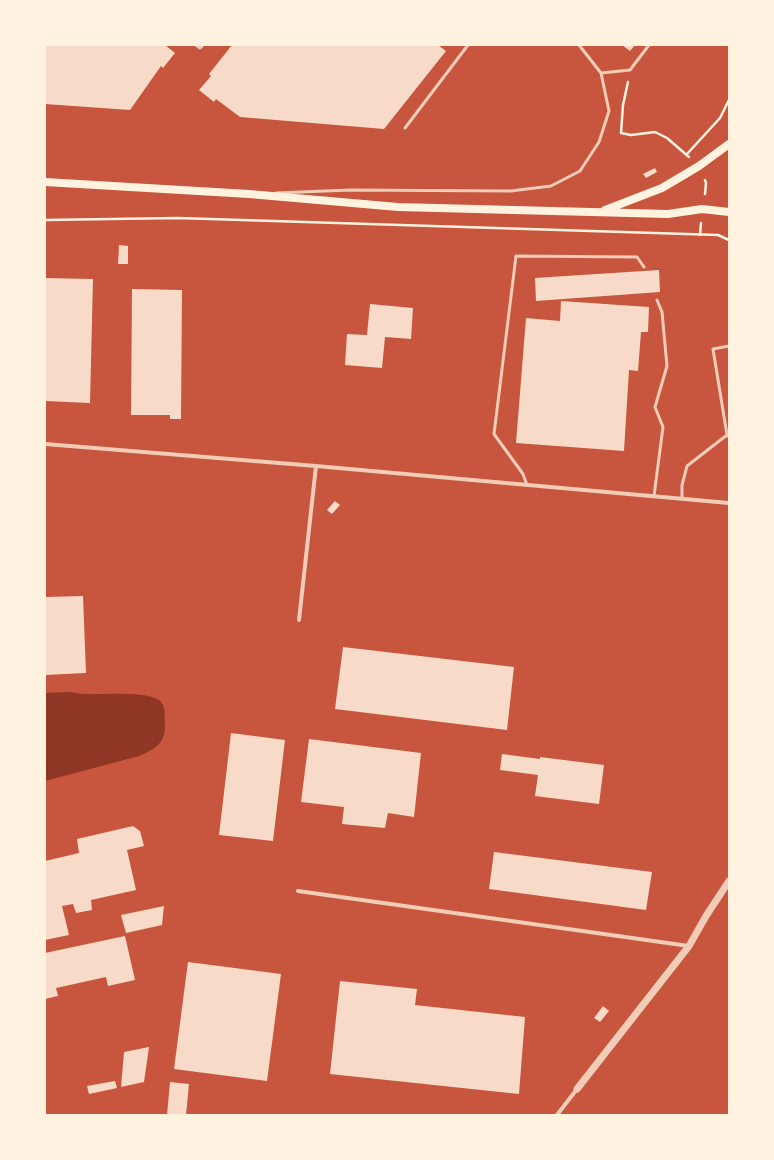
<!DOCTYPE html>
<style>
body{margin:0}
#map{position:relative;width:774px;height:1160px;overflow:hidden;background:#c8553d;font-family:"Alegreya Sans",sans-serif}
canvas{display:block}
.frame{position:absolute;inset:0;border:46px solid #fff3e0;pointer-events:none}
</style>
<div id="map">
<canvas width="774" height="1160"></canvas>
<div class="frame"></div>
</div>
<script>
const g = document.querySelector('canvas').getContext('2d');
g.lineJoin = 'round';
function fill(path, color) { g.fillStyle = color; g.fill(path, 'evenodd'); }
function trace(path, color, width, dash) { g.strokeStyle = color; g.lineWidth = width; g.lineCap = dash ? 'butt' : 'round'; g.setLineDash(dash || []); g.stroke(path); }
fill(new Path2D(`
 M69,692C75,693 81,694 87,694C102,695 153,690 162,703C166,709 164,719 165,727C165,744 153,750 139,756L45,781V693Z`), '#8f3625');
fill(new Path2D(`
 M45,45H165L175,53L163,68L161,66L130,110L45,104Z
 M232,45H438L446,51L384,129L240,117L216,99L214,102L199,90L211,76L209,74Z
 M622,45H635L630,51Z
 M655,168L657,172L646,178L643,174Z
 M119,245L128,246V264H118Z
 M659,270L660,292L536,301L535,278Z
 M45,278L93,279L90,403L45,401Z
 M132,289L182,290L181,419H170V415H131Z
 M561,301L649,307L648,332H641L638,371L629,370L624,451L516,443L526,318L560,321Z
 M370,304L413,308L411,339L385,337L382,368L345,365L347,334L367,335Z
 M335,501L340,505L332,514L327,510Z
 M83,596L86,673L45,675V597Z
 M343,647L514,667L507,730L335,709Z
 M231,733L285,740L273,841L219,835Z
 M309,739L421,753L414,817L388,813L385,828L342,824L344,807L301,802Z
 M502,754L540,759V757L604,765L599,804L535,796L538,775L500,770Z
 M133,826L140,831L144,846L127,850L136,890L91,900L92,910L76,913L73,904L62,906L69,935L45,940V861L79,853L77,839Z
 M494,852L652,872L646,910L489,889Z
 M164,906L162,925L126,933L121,915Z
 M125,936L135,980L108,986L106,977L56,988L58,996L45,999V953Z
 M188,962L281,974L267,1081L174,1069Z
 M340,981L417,989L415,1005L525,1017L519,1094L330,1074Z
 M603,1006L609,1011L600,1022L594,1018Z
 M149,1047L144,1082L121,1087L124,1052Z
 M115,1081L117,1088L89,1094L87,1086Z
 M170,1082L189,1084L186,1115H167Z`), '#f7dbc8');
trace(new Path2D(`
 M628,82L623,105L621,133L631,135L655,132L667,138L689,157
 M687,154L720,118L729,100
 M705,194L706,183L705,180
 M45,220L178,218L718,235L729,240
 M700,235L701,223`), '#fff3e0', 2.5);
trace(new Path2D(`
 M196,45L200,48L203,45
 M601,73L630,70L649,45
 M405,128L468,45
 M276,193L350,190L511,191L551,186L580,171L599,142L609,111L601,73L579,45
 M729,346L713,349L727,435L729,437
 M527,485L523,474L494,434L516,256L637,257L644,267
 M654,496L663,427L655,407L667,366L662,312L657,300
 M682,499V485L687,466L727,435`), '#f1ccb7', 3);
trace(new Path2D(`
 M45,444L316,466L729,503
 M299,620L316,466
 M298,891L689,946
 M557,1115L577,1089`), '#f1ccb7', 4);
trace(new Path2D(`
 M577,1089L689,946L706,916L729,881`), '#f1ccb7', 7);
trace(new Path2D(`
 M45,182L249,194L398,207L668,214L702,209L729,212
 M605,210L662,188L699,166L729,144`), '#fff3e0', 8);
</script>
